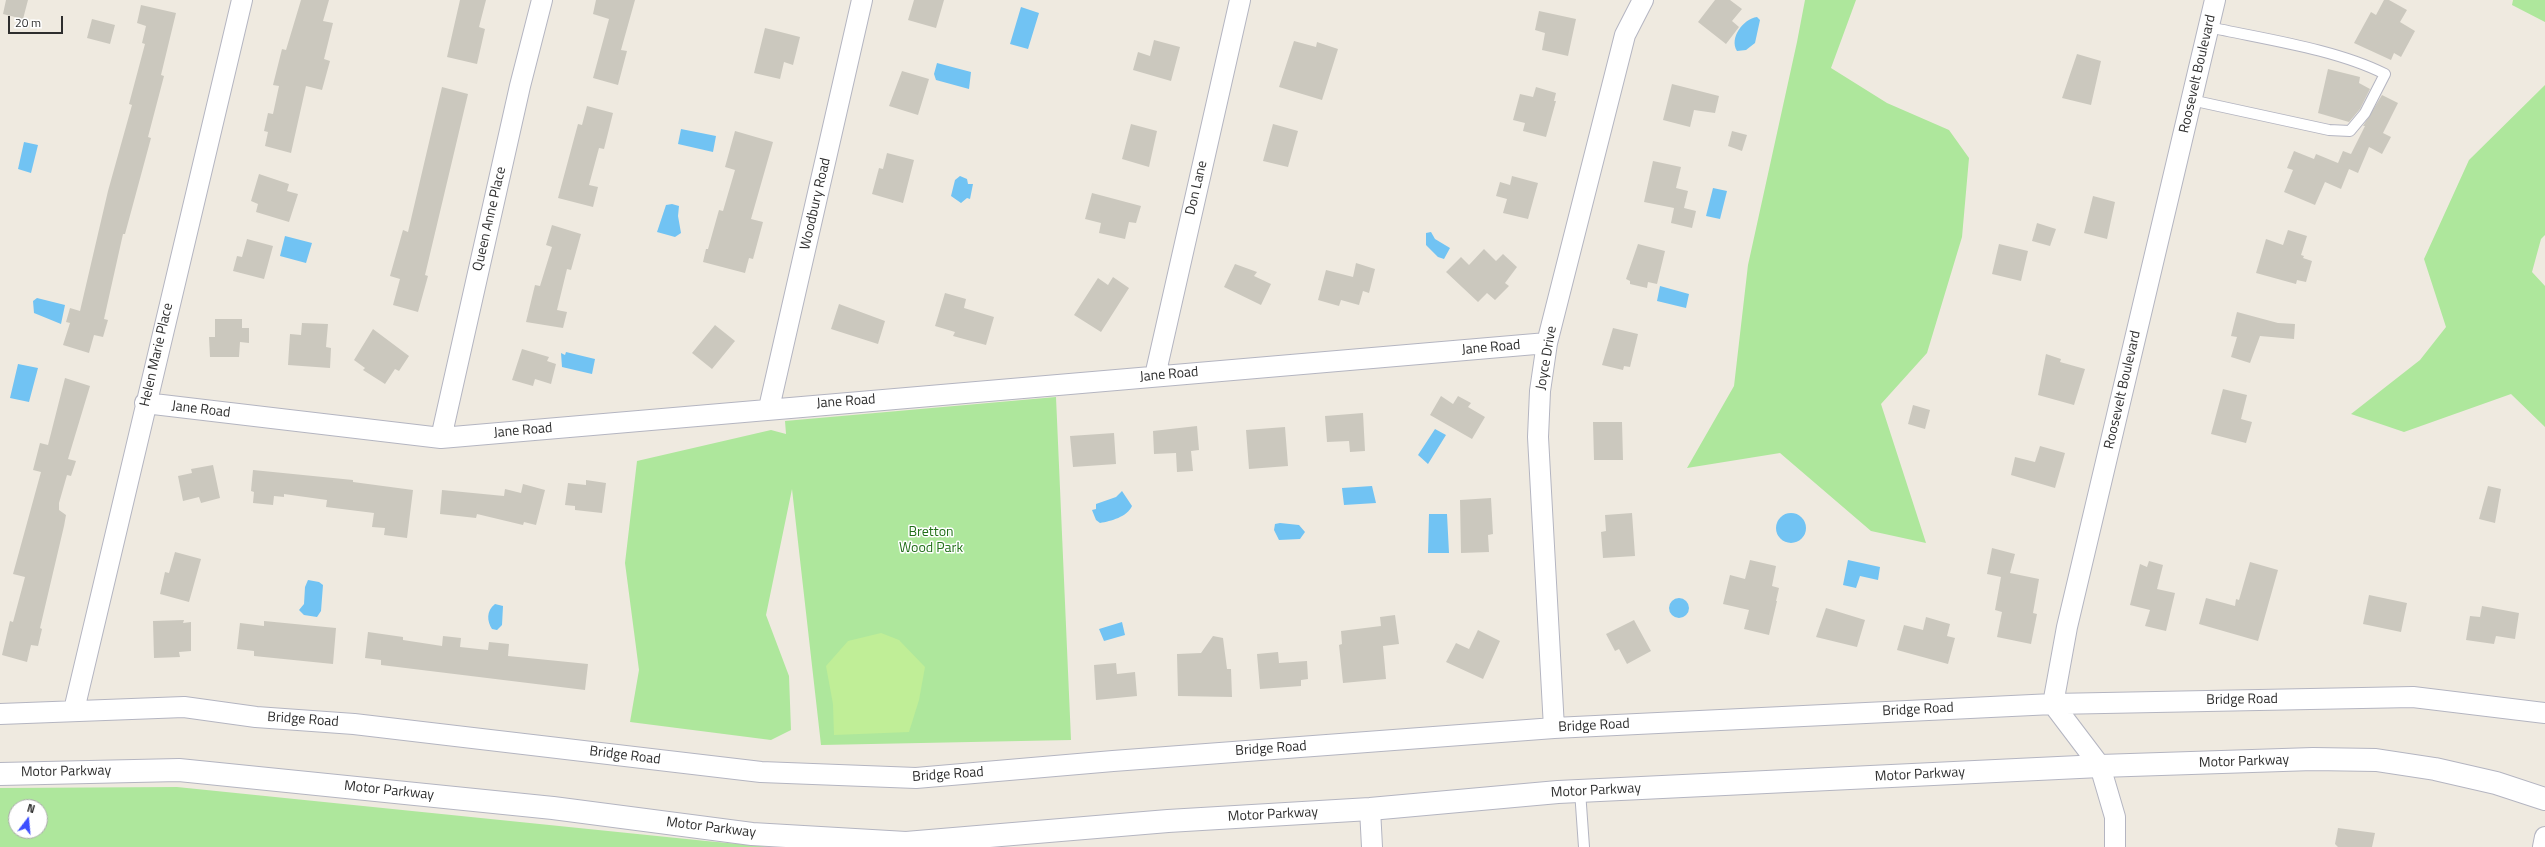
<!DOCTYPE html>
<style>
body{margin:0}
#map{position:relative;width:2545px;height:847px;overflow:hidden;background:#efeae0;font-family:"Titillium Web",sans-serif}
canvas{display:block}
.north{position:absolute;left:8px;top:799px;width:40px;height:40px;box-sizing:border-box;background:#fff;border:1px solid #ababab;border-radius:50%;rotate:16deg;font-size:11px;font-weight:700;line-height:16px;text-align:center;color:#2e2e2e}
.north::after{content:'';display:block;margin:auto;width:14px;height:18px;background:#3d4eff;clip-path:polygon(50% 0,100% 100%,50% 72%,0 100%)}
.scale{position:absolute;left:8px;top:16px;width:55px;height:18px;box-sizing:border-box;border:2px solid #2e2e2e;border-top:0;padding-left:5px;font-size:12px;line-height:14px;white-space:nowrap;color:#2e2e2e;-webkit-text-stroke:3px #fff;paint-order:stroke}
</style>
<div id="map">
<canvas width="2545" height="847"></canvas>
<div class="north">N</div>
<div class="scale">20 m</div>
</div>
<script>
const g = document.querySelector('canvas').getContext('2d');
g.lineJoin = 'round';
function fill(path, color) { g.fillStyle = color; g.fill(path, 'evenodd'); }
function trace(path, color, width, dash) { g.strokeStyle = color; g.lineWidth = width; g.lineCap = dash ? 'butt' : 'round'; g.setLineDash(dash || []); g.stroke(path); }
function drawText(font, color, halo, rows, align = 'center') {
  g.font = font + ' "Titillium Web",sans-serif'; g.lineWidth = 3; g.setLineDash([]); g.textBaseline = 'middle'; g.strokeStyle = halo; g.fillStyle = color; for (const [text, x, y, turn = 0] of rows) {
    g.save(); g.translate(x, y); g.rotate((+turn || 0) * Math.PI / 180); g.textAlign = isNaN(turn) ? turn : align; if (halo) g.strokeText(text, 0, 0); g.fillText(text, 0, 0); g.restore();
  }
}
fill(new Path2D(`
 M1805,0H1856L1831,68L1887,103L1949,130L1969,158L1962,237L1927,353L1881,404L1926,543L1871,531L1780,453L1687,468L1734,386L1748,265L1797,42Z
 M2513,0H2545V22L2512,5Z
 M2545,85V235L2541,239L2532,272L2545,286V427L2511,394L2404,432L2351,414L2420,360L2446,327L2424,259L2469,160Z
 M1056,397L1071,740L821,745L792,489L766,615L789,676L791,730L771,740L630,722L639,670L625,563L637,461L771,430L786,434L785,421Z
 M177,787L706,841L772,847H0V788ZM16,807H40V831H16Z`), '#aee79c');
fill(new Path2D(`
 M881,633L899,640L925,667L919,700L909,732L834,735L833,704L826,666L848,641Z`), '#c0ee97');
fill(new Path2D(`
 M1021,7L1039,13L1028,49L1010,44Z
 M1757,17L1760,20L1755,43L1746,50L1737,51C1729,38 1743,19 1757,17Z
 M937,63L971,72L969,89L936,80L934,74Z
 M681,129L716,136L713,152L678,144Z
 M24,142L38,145L31,173L18,169Z
 M960,176L967,179L968,184H973L970,199L967,198L961,203L951,196L955,180Z
 M1713,188L1727,191L1720,219L1706,216Z
 M672,204L679,206L678,216L681,233L675,237L657,232L666,205Z
 M1431,232L1435,239L1450,248L1444,259L1438,257L1426,245V233Z
 M285,236L312,243L306,263L280,256Z
 M1660,286L1689,294L1686,308L1657,301Z
 M37,298L65,305L61,324L34,313L33,301Z
 M566,352L595,359L592,374L562,367L561,353L565,355Z
 M18,364L38,368L29,402L10,398Z
 M1435,429L1446,435L1428,464L1418,455Z
 M1372,486L1376,503L1344,505L1342,488Z
 M1122,491L1132,506C1127,517 1111,521 1100,523L1096,520L1092,510L1096,509V504L1116,497Z
 M1776 528a15 15 0 1 1 30 0a15 15 0 1 1-30 0Z
 M1429,514H1447L1449,553H1428Z
 M1280,523L1299,525L1305,532L1300,539L1279,540L1274,530L1275,524Z
 M1848,560L1880,567L1878,580L1860,576L1856,588L1843,585Z
 M308,580L319,582L323,585L321,611L317,617L304,615L299,610L304,604L305,587Z
 M1669 608a10 10 0 1 1 20 0a10 10 0 1 1-20 0Z
 M495,604L503,606L502,625L497,630L492,629C487,621 486,611 495,604Z
 M1122,622L1125,635L1104,641L1099,629Z`), '#71c3f3');
fill(new Path2D(`
 M6,0H28L23,19L3,14Z
 M301,0H329L323,21L333,23L324,59L330,61L322,90L306,86L291,153L265,146L268,132L264,131L268,113L273,114L279,86L273,85L282,49L286,50Z
 M460,0H486L479,27L485,29L477,64L447,57Z
 M596,0H635L621,50L627,51L618,85L593,78L609,19L593,14Z
 M914,0H944L936,28L908,20Z
 M1715,0H1730L1742,9L1732,21L1739,27L1726,44L1698,22Z
 M2384,0H2389L2407,10L2400,22L2415,31L2401,57L2394,53L2391,60L2354,43L2371,12L2376,15Z
 M141,5L176,13L161,75L164,76L148,137L151,138L125,234H123L104,319L108,320L103,337L94,335L89,353L63,345L70,323L66,322L70,308L80,311L108,191L132,105L129,104L145,44L142,43L146,26L137,23Z
 M1539,11L1576,19L1568,56L1542,50L1545,33L1535,30Z
 M92,19L115,25L110,44L87,38Z
 M765,28L800,37L793,65L784,62L780,79L754,73Z
 M1154,40L1180,47L1171,81L1133,70L1138,52L1150,56Z
 M1294,41L1316,47L1317,42L1338,49L1322,100L1279,87Z
 M2077,54L2101,61L2091,105L2062,98Z
 M2328,69L2360,77L2359,83L2370,89L2360,109L2349,122L2318,113Z
 M902,71L929,79L918,115L889,106Z
 M1672,84L1719,96L1715,113L1694,110L1690,127L1663,120Z
 M442,87L468,94L425,275L428,276L418,312L393,305L400,279L390,276L403,230L408,232Z
 M1536,87L1556,93L1554,101H1556L1546,137L1523,131L1525,123L1513,120L1520,94L1533,97Z
 M2382,95L2398,103L2383,133L2391,137L2382,154L2369,147L2358,173L2349,169L2341,189L2325,182L2315,205L2284,192L2293,170L2287,168L2294,151L2314,159L2316,154L2338,163L2343,151L2351,154L2365,126H2363Z
 M587,106L613,113L604,149L599,148L589,185L598,187L593,207L558,198L578,124L582,125Z
 M1131,124L1157,131L1149,167L1122,159Z
 M1273,124L1298,131L1288,167L1263,161Z
 M735,131L773,142L751,219L763,222L753,259L749,258L745,273L703,262L706,249H708L719,210L723,211L735,170L725,167Z
 M1732,131L1747,135L1742,151L1728,146Z
 M887,153L914,160L903,203L872,194L879,168L883,169Z
 M1653,161L1681,167L1676,188L1688,191L1684,208L1696,211L1692,228L1671,223L1674,208L1644,202Z
 M259,174L289,184L287,191L298,194L289,222L256,212L258,204L251,201Z
 M1512,176L1538,183L1528,219L1503,213L1507,199L1496,196L1500,182L1510,185Z
 M1092,193L1141,206L1136,223L1129,222L1125,239L1099,233L1101,223L1085,219Z
 M2093,196L2115,202L2107,239L2084,233Z
 M2037,223L2056,229L2050,246L2032,241Z
 M552,225L581,234L571,270L567,269L557,310L567,312L563,328L526,322L535,285L540,286L552,247L546,245Z
 M2288,230L2307,236L2301,255L2304,256L2303,258L2312,261L2306,282L2297,280L2296,284L2256,273L2266,239L2283,245Z
 M247,239L273,246L264,279L233,271L237,256L242,257Z
 M1638,244L1665,251L1657,284L1648,282L1647,288L1630,284V281L1626,279Z
 M1999,244L2028,251L2021,281L1992,274Z
 M1484,249L1496,261L1503,254L1517,267L1505,283L1509,286L1495,300L1487,293L1478,302L1446,272L1461,257L1469,265Z
 M1356,263L1375,269L1369,293L1363,291L1359,305L1341,300L1339,306L1318,300L1326,270L1353,277Z
 M1235,264L1257,272L1254,276L1271,284L1261,305L1224,287Z
 M1113,277L1129,288L1101,332L1074,315L1098,278L1108,285Z
 M945,293L966,299L964,308L994,317L986,345L953,336L955,332L935,326Z
 M839,304L885,321L878,344L831,329Z
 M2237,312L2278,323L2295,324L2294,339L2260,336L2250,363L2231,357L2237,337L2231,336Z
 M215,319H242V328H249V343L240,342L239,357H210L209,337H215Z
 M302,323L328,324L326,347L331,348L330,368L288,365L290,334L301,335Z
 M715,325L735,341L712,369L692,353Z
 M1613,328L1638,334L1630,367L1624,366L1623,370L1602,365Z
 M373,329L409,356L399,371L395,369L385,384L363,370L365,368L354,360Z
 M522,349L549,357L547,361L556,364L551,384L535,379L533,386L512,380Z
 M2046,354L2061,359L2060,362L2085,369L2074,405L2038,395Z
 M65,378L90,386L68,459L76,461L71,476L67,475L59,503V510L66,515L64,526L40,628L42,629L38,646L31,645L27,662L2,655L10,621L13,622L25,577L13,574L41,472L33,470L40,443L48,445Z
 M2223,389L2247,395L2241,419L2252,422L2246,443L2211,434Z
 M1441,396L1453,404L1458,396L1471,403L1468,407L1485,417L1472,439L1430,415Z
 M1913,405L1930,410L1925,429L1908,424Z
 M1363,413L1365,451L1350,452L1349,441L1327,442L1325,416Z
 M1593,422H1622L1623,460H1594Z
 M1197,426L1199,450L1191,451L1193,471L1177,472L1176,453L1154,454L1153,431Z
 M1285,427L1288,466L1249,469L1246,430Z
 M1114,433L1116,464L1073,467L1070,436Z
 M2040,446L2065,453L2055,488L2011,475L2015,457L2035,462Z
 M213,465L220,498L201,503L199,497L183,501L178,476L192,473L191,469Z
 M253,470L353,480V482L413,490L407,538L384,535L385,528L372,527L374,513L326,507L327,500L284,494V497L274,496L273,505L253,503L254,492L251,491Z
 M586,480L606,483L602,513L575,510V506L565,505L568,483L586,485Z
 M523,484L545,490L536,525L524,522L523,525L477,514L476,518L440,514L442,490L504,496L505,489L521,493Z
 M2488,486L2501,489L2495,523L2479,519Z
 M1491,498L1493,534L1488,535L1489,552L1461,553L1460,500Z
 M1632,513L1635,556L1603,558L1601,532L1606,531L1605,515Z
 M1992,548L2015,554L2010,573L2039,579L2033,613L2037,614L2031,644L1997,637L2002,612L1995,610L2001,577L1987,574Z
 M175,552L201,559L189,602L160,594L165,572L169,573Z
 M1750,560L1776,566L1772,586L1779,588L1776,601H1777L1769,635L1744,629L1749,610L1723,604L1730,575L1745,579Z
 M2149,561L2163,565L2157,589L2175,593L2166,631L2145,626L2150,610L2130,605L2140,564L2147,567Z
 M2250,562L2278,570L2258,641L2199,624L2206,598L2235,606L2236,599L2239,600Z
 M2369,595L2407,603L2401,632L2363,624Z
 M2482,606L2519,613L2515,639L2496,636L2494,644L2466,640L2470,616L2480,617Z
 M1826,608L1865,620L1857,647L1816,637Z
 M1395,615L1399,644L1383,646L1386,679L1343,683L1339,645L1342,644L1341,631L1381,626L1380,617Z
 M1926,617L1950,624L1947,636L1955,638L1948,664L1897,650L1904,625L1923,630Z
 M184,620L183,623L191,622V651L179,652L180,657L154,658L153,621Z
 M1634,620L1651,651L1627,664L1619,649L1615,651L1606,634Z
 M264,621L336,628L333,664L254,656V651L237,649L240,623L264,626Z
 M1478,630L1500,641L1483,679L1446,662L1456,643L1469,649Z
 M368,632L403,637V640L442,646L443,636L461,638L460,647L488,650L489,642L509,644L508,656L588,664L585,690L381,665V660L365,658Z
 M1213,636L1223,638L1227,669H1231L1232,697L1178,696L1177,654L1201,653Z
 M1278,652L1279,663L1307,661L1308,679L1301,680V686L1260,689L1257,654Z
 M1116,663L1117,674L1135,672L1137,696L1096,700L1094,665Z
 M2338,828L2375,833L2372,847H2338L2335,844Z`), '#cbc8be');
const lane = new Path2D(`
 M2191,100L2329,130L2350,131L2365,113L2385,74C2336,49 2263,39 2209,27
 M1580,791L1584,847`);
const street = new Path2D(`
 M1155,376L1240,0
 M145,403L441,438L1547,343
 M769,408L862,0
 M441,438L520,86L542,0
 M74,710L242,0
 M0,714L184,707L256,717L354,724L761,772L916,778L1113,761L1554,728L2053,704L2413,697L2545,713
 M1554,728L1538,437L1540,391L1547,343L1625,35L1643,0
 M1370,809L1372,847
 M2115,847V817L2100,766L2053,704L2067,627L2215,0
 M2543,847L2545,837`);
const secondary = new Path2D(`
 M0,774L179,770L553,808L752,834L906,843L1168,821L1370,809L1558,792L2100,766L2313,759L2376,760L2435,769L2496,783L2545,799`);
trace(lane, '#b4b5c1', 12);
trace(street, '#b4b5c1', 22);
trace(secondary, '#b4b5c1', 24);
trace(lane, '#fff', 10);
trace(street, '#fff', 20);
trace(secondary, '#fff', 22);
drawText('14px', '#2e2e2e', '#fff', [
 ["Roosevelt Boulevard",2198,74,-77],
 ["Don Lane",1197,188,-77],
 ["Woodbury Road",816,204,-77],
 ["Queen Anne Place",490,219,-77],
 ["Jane Road",1491,348,-5],
 ["Helen Marie Place",157,355,-77],
 ["Joyce Drive",1547,358,-80],
 ["Jane Road",1169,375,-5],
 ["Roosevelt Boulevard",2123,390,-77],
 ["Jane Road",846,402,-4],
 ["Jane Road",201,410,7],
 ["Jane Road",523,431,-5],
 ["Bridge Road",2242,700,-1],
 ["Bridge Road",1918,710,-3],
 ["Bridge Road",303,720,4],
 ["Bridge Road",1594,726,-3],
 ["Bridge Road",1271,749,-4],
 ["Bridge Road",625,756,7],
 ["Motor Parkway",2244,762,-2],
 ["Motor Parkway",66,772,-1],
 ["Bridge Road",948,775,-4],
 ["Motor Parkway",1920,775,-3],
 ["Motor Parkway",389,791,6],
 ["Motor Parkway",1596,791,-3],
 ["Motor Parkway",1273,815,-3],
 ["Motor Parkway",711,828,7]
]);
drawText('14px', '#227019', '#fff', [
 ["Bretton",931,533],
 ["Wood Park",931,549]
]);
</script>
